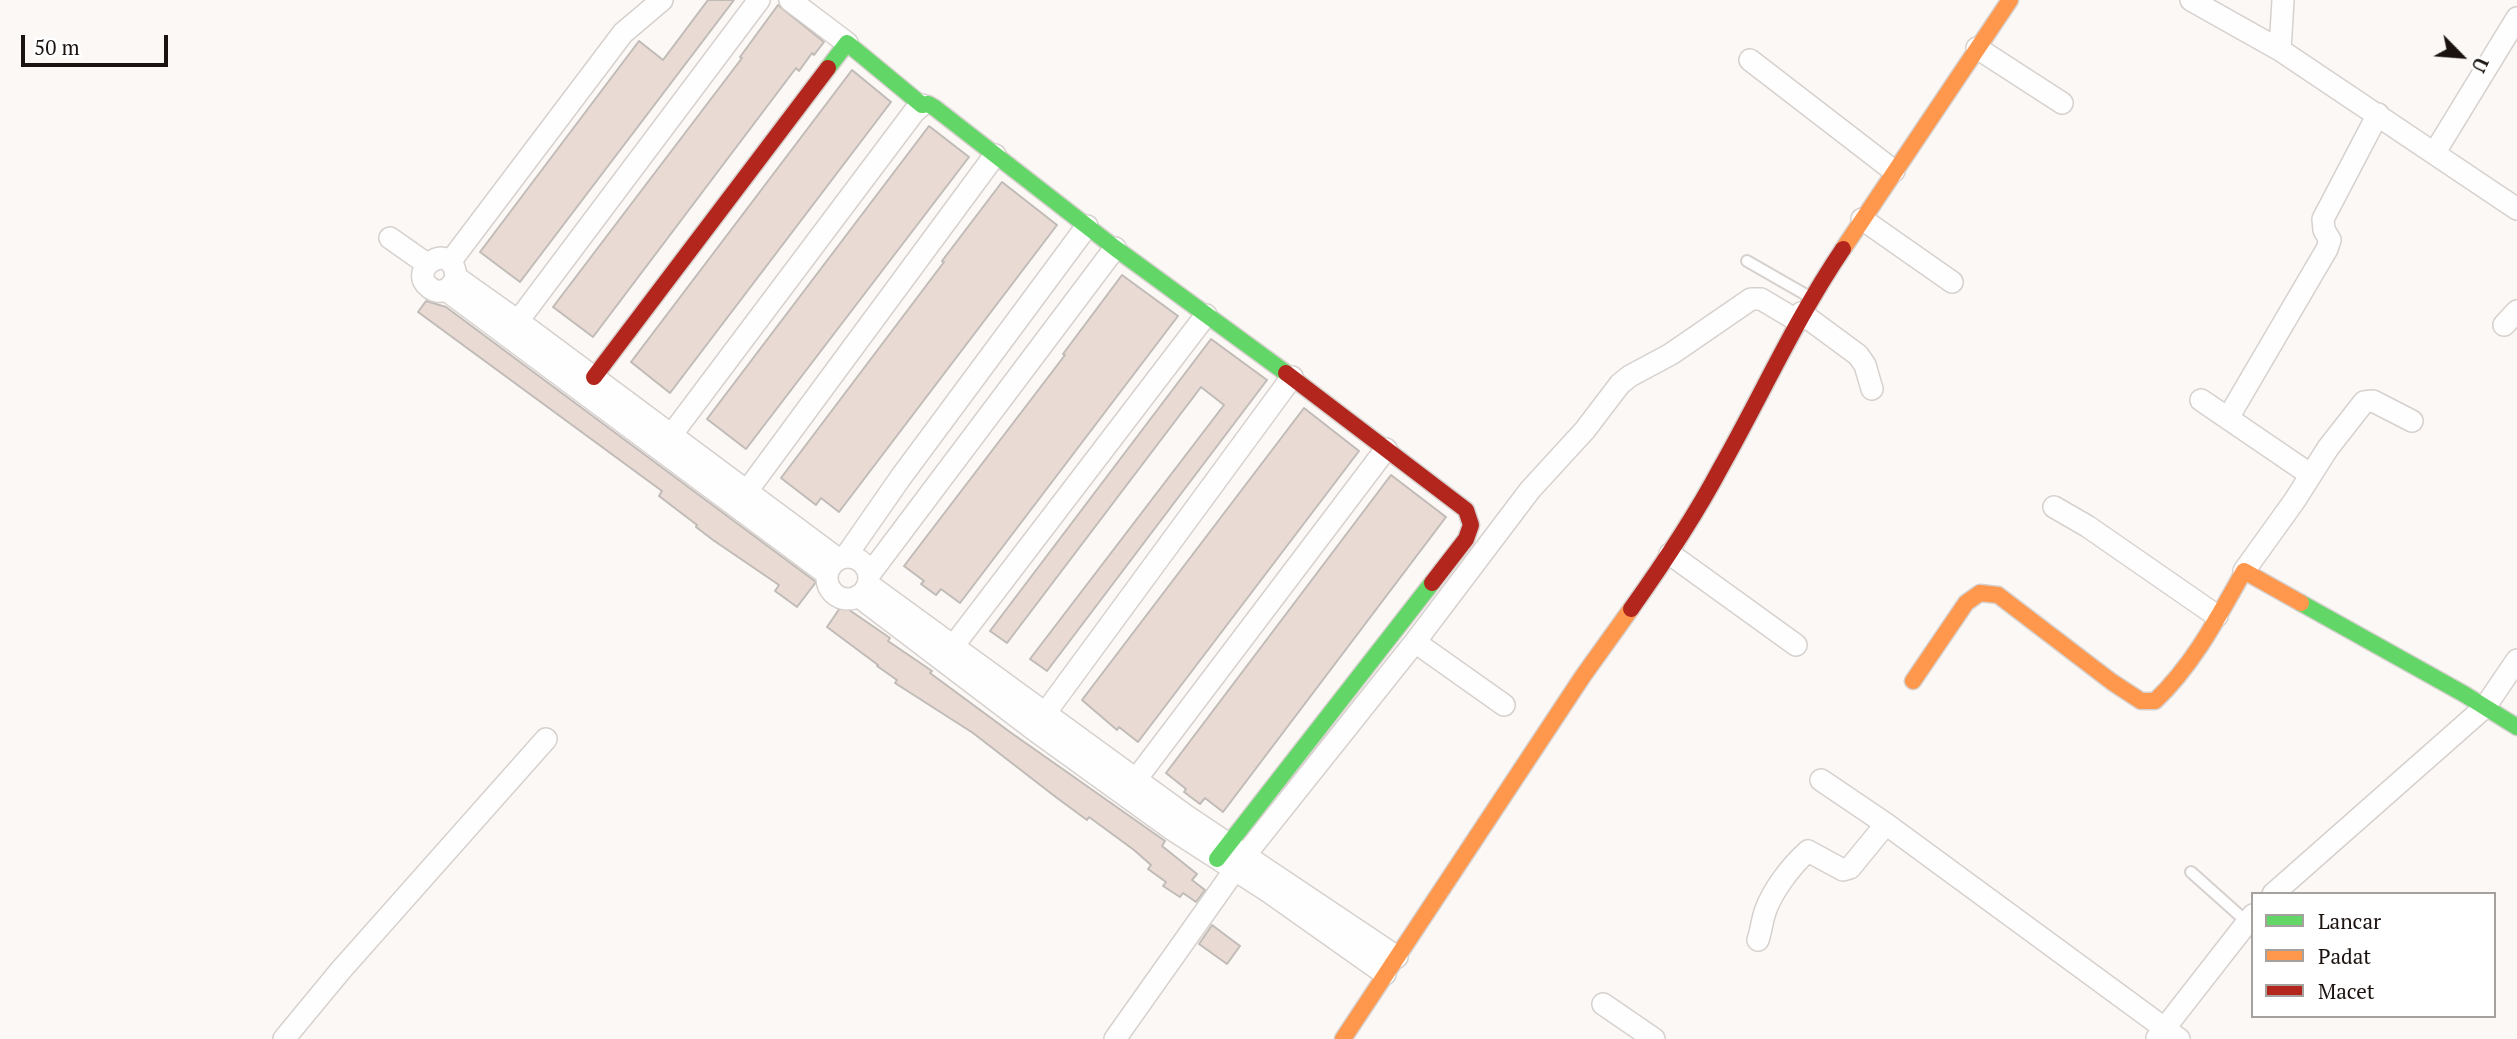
<!DOCTYPE html>
<style>
body{margin:0}
#map{position:relative;width:2517px;height:1039px;overflow:hidden;background:#fbf8f6;font-family:"PT Serif",serif}
canvas{display:block}
.legend{position:absolute;left:2251px;top:892px;width:245px;height:126px;box-sizing:border-box;background:#fff;border:2px solid #a4a19f;margin:0;padding:9px 12px;list-style:none;font-size:21px;color:#1b130f}
.legend li{display:flex;align-items:center;gap:14px;height:35px}
.legend b{width:35px;border:2px solid #a4a19f}
.north{position:absolute;left:2426px;top:21px;width:70px;height:70px;-webkit-text-stroke:5px #fff;paint-order:stroke;rotate:115deg;font-size:19px;font-weight:700;line-height:28px;text-align:center;color:#1b130f}
.north::after{content:'';display:block;margin:auto;width:24px;height:32px;background:#1b130f;clip-path:polygon(50% 0,100% 100%,50% 72%,0 100%)}
.scale{position:absolute;left:21px;top:35px;width:147px;height:32px;box-sizing:border-box;border:4px solid #1b130f;border-top:0;padding-left:9px;font-size:21px;line-height:24px;white-space:nowrap;color:#1b130f;-webkit-text-stroke:5px #fff;paint-order:stroke}
</style>
<div id="map">
<canvas width="2517" height="1039"></canvas>
<ul class="legend">
<li><b style="height:9px;background:#63d668"></b>Lancar</li>
<li><b style="height:9px;background:#ff974d"></b>Padat</li>
<li><b style="height:9px;background:#b3261e"></b>Macet</li>
</ul>
<div class="north">U</div>
<div class="scale">50 m</div>
</div>
<script>
const g = document.querySelector('canvas').getContext('2d');
g.lineJoin = 'round';
function fill(path, color) { g.fillStyle = color; g.fill(path, 'evenodd'); }
function trace(path, color, width, dash) { g.strokeStyle = color; g.lineWidth = width; g.lineCap = dash ? 'butt' : 'round'; g.setLineDash(dash || []); g.stroke(path); }
const building = new Path2D(`
 M708,0H734L520,282L480,252L639,41L663,60Z
 M778,5L824,42L814,55L812,53L799,71L796,68L593,337L553,307L742,58L740,57Z
 M852,70L891,102L670,393L631,362Z
 M929,126L969,157L746,449L707,419Z
 M1002,182L1057,225L839,512L821,498L816,505L781,478L944,262L942,261Z
 M1122,275L1178,316L960,603L941,589L936,595L921,584L924,581L904,566L1065,355L1063,354Z
 M426,301L446,307L816,582L797,607L775,591L779,585L713,540L696,527L697,525L659,496L662,491L418,312Z
 M1211,339L1267,380L1047,671L1030,659L1224,405L1201,387L1007,643L990,631Z
 M1304,408L1359,451L1138,742L1119,727L1117,730L1082,700Z
 M1391,475L1446,517L1223,812L1205,798L1200,804L1184,792L1186,789L1166,773Z
 M842,605L890,638L888,641L932,671L930,673L1010,732L1165,841L1162,846L1197,874L1192,880L1205,890L1196,902L1183,893L1180,897L1163,886L1166,882L1148,869L1151,865L1134,850L1089,817L1087,820L1057,798L973,733L895,683L897,680L877,666L878,665L827,627Z
 M1212,925L1240,946L1227,964L1199,944Z`);
fill(building, '#e9dbd3');
trace(building, '#c1bbb8', 2);
const lane = new Path2D(`
 M1747,261L1808,296
 M2191,872L2247,922`);
const street = new Path2D(`
 M790,0L847,43
 M2191,0L2280,50L2517,209
 M1977,48L2062,103
 M2280,50L2283,0
 M1750,60L1894,171
 M2435,152L2517,18
 M1862,219L1952,282
 M390,238L427,264
 M450,262L623,33L662,0
 M456,277C452,288 440,297 429,287C406,269 453,238 456,277L518,321L838,559
 M446,290L827,574
 M1801,313L1858,355L1865,365L1872,389
 M518,321L759,0
 M2504,325L2517,311
 M2201,400L2311,475
 M2228,418L2327,249L2330,240L2324,230L2323,219L2378,114
 M663,446L914,112L922,105
 M747,491L995,155
 M2054,507L2087,526L2217,616
 M1670,554L1796,645
 M846,556L901,477L1087,226
 M827 578a21 21 0 1 1 42 0a21 21 0 1 1-42 0Z
 M2244,571L2295,500L2328,448L2364,402L2373,401L2412,421
 M869,575L1115,248
 M868,584L1185,815L1397,957
 M858,596L1033,729L1173,830L1269,892L1385,974
 M1415,642L1504,705
 M954,645L1206,315
 M1038,723L1292,377
 M1137,778L1386,449
 M1821,780L1886,824L2179,1039
 M2273,894L2485,707L2517,660
 M1758,940C1761,931 1762,921 1765,912C1772,891 1791,866 1808,851L1843,870L1850,868L1886,824
 M1603,1004L1654,1039
 M2157,1038L2253,915
 M284,1039L341,970L546,739
 M1115,1039L1246,854L1415,642L1530,490L1585,430L1620,384L1630,376L1671,354L1751,299H1761L1798,321`);
const fast = new Path2D(`
 M828,68L847,43L922,105L928,104L935,108L1115,248L1286,373
 M2301,603L2464,694L2517,727
 M1217,859L1432,583`);
const slow = new Path2D(`
 M1843,249L2010,0
 M1913,681L1966,603L1980,593L1998,595L2112,682L2141,701H2155C2194,664 2218,617 2244,571L2301,603
 M1343,1039L1583,676L1631,609`);
const jam = new Path2D(`
 M1286,373L1466,510L1471,525L1466,539L1432,583
 M594,377L828,68
 M1631,609C1663,564 1694,518 1720,469C1762,395 1795,320 1843,249`);
trace(lane, '#d7d1ce', 14);
trace(street, '#d7d1ce', 24);
trace(fast, '#d7d1ce', 19);
trace(slow, '#d7d1ce', 19);
trace(jam, '#d7d1ce', 19);
trace(lane, '#fefefe', 10);
trace(street, '#fefefe', 21);
trace(fast, '#63d668', 16);
trace(slow, '#ff974d', 16);
trace(jam, '#b3261e', 16);
</script>
